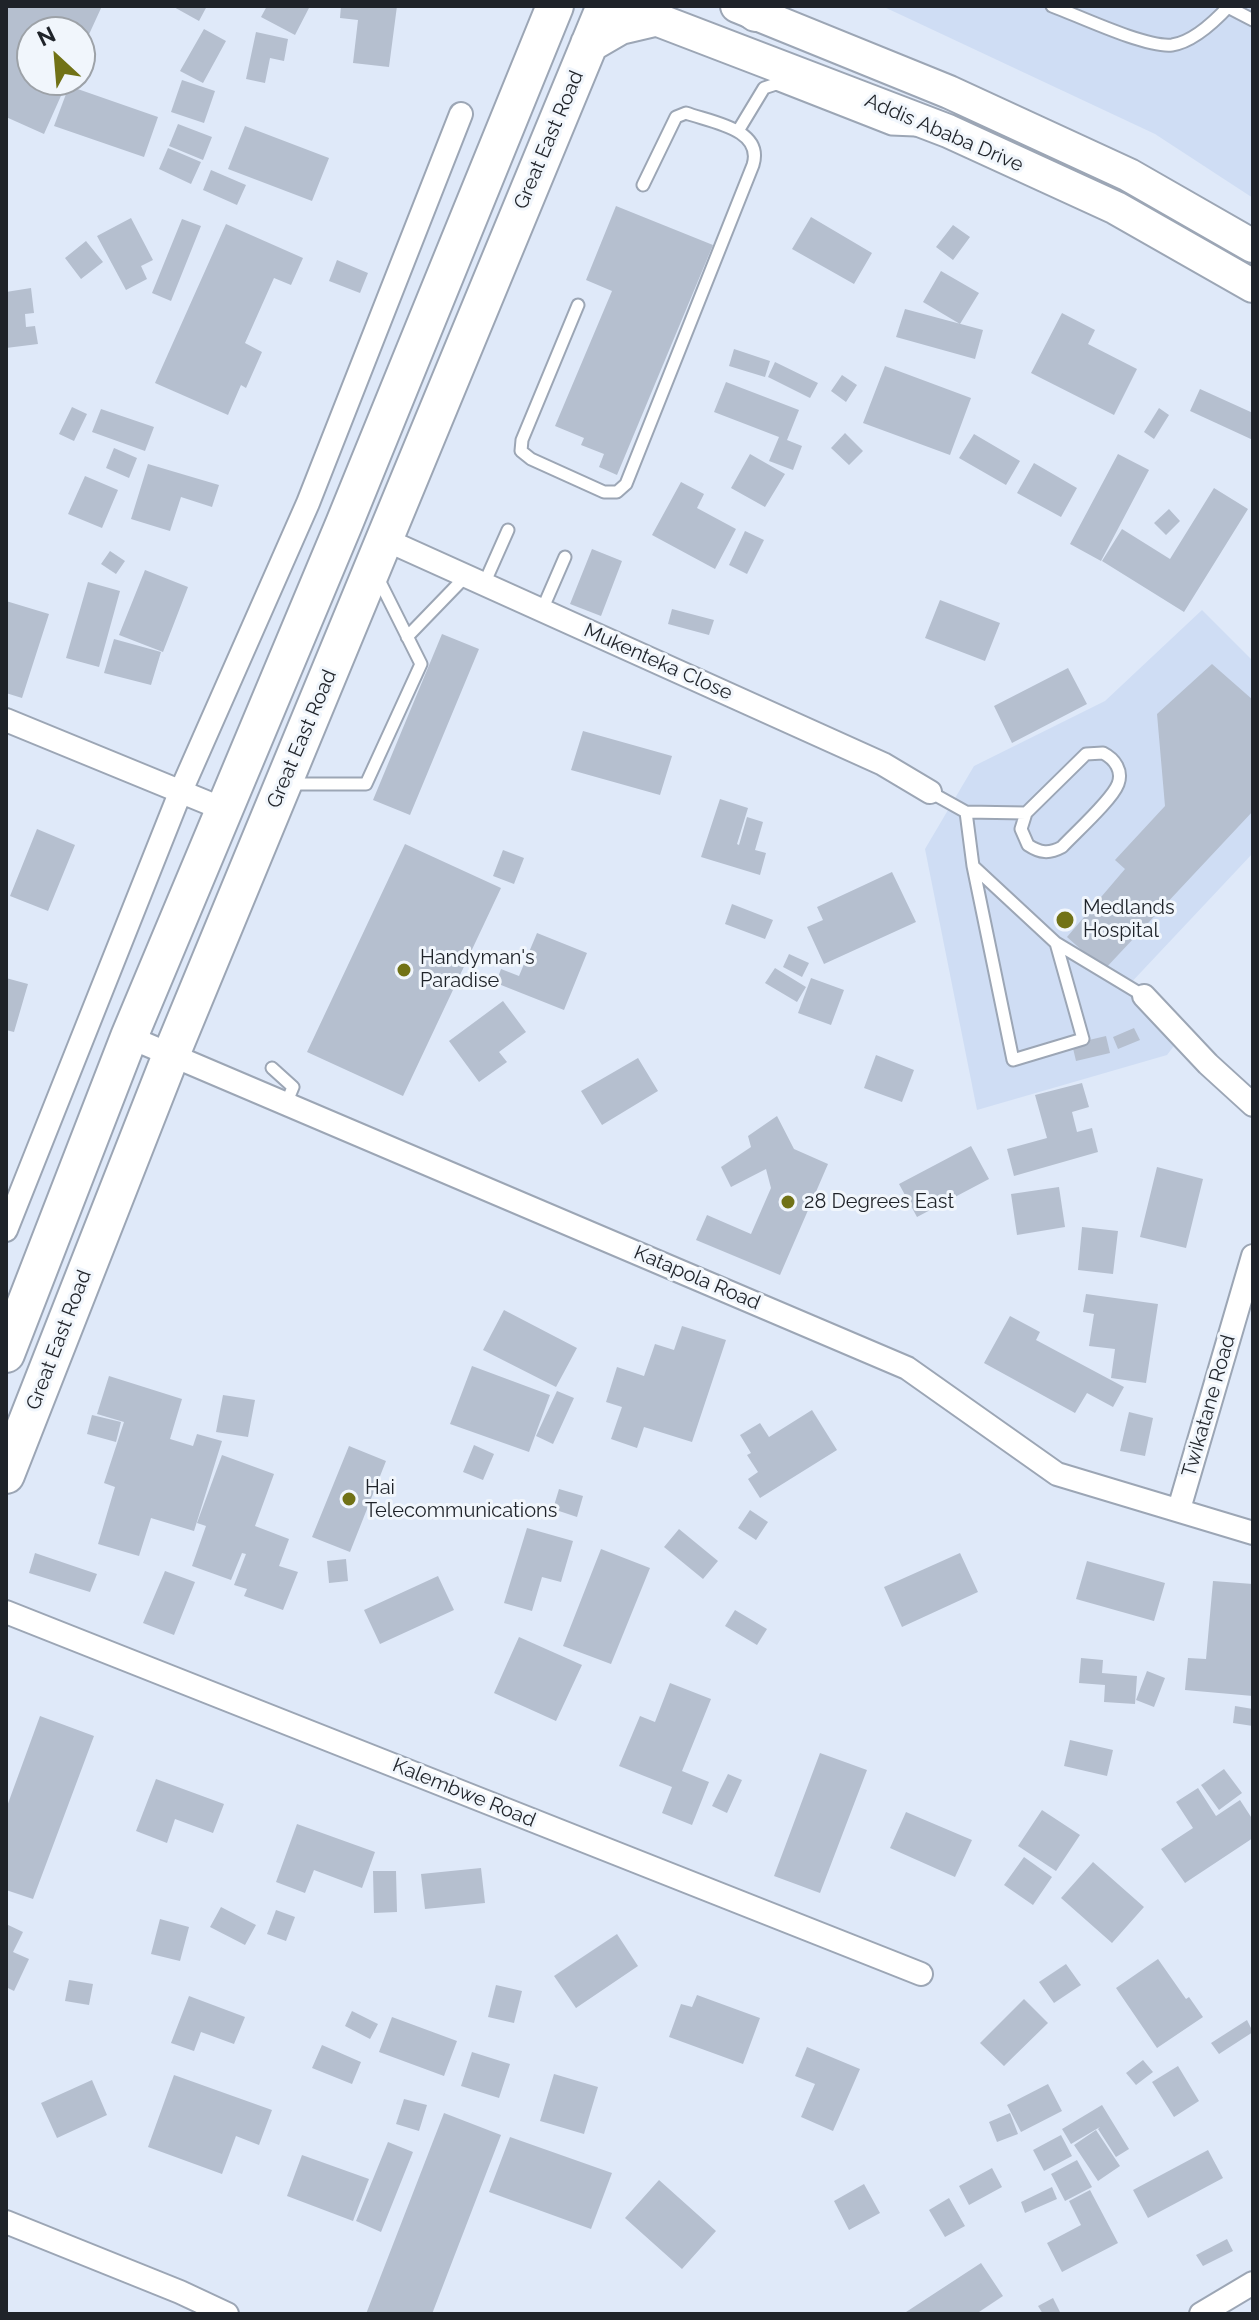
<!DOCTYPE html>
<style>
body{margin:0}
#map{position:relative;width:1259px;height:2320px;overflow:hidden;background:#dfe9f9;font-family:Raleway,sans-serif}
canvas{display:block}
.frame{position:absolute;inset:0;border:8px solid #1f2329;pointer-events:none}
.north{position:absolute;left:16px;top:16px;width:80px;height:80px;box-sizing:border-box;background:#f1f6fc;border:2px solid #9da2a8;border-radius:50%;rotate:334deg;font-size:22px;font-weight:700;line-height:32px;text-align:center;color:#1f2329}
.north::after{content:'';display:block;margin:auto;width:28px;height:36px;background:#717216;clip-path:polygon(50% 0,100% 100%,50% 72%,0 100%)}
</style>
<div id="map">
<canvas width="1259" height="2320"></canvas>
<div class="frame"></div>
<div class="north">N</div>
</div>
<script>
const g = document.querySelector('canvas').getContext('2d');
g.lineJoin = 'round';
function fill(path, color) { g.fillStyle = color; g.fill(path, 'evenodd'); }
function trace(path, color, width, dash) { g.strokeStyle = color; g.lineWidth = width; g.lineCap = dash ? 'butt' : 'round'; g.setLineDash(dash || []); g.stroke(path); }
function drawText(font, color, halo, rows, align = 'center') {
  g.font = font + ' Raleway,sans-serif'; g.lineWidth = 6; g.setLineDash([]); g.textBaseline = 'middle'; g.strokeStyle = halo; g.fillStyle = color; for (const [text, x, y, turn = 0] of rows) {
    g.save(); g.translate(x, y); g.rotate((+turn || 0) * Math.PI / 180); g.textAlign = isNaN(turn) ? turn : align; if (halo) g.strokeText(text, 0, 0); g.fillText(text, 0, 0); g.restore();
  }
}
fill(new Path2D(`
 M882,6H1253V198L1155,134Z
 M1202,610L1253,661V853L1127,987L1176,1043L1167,1055L977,1110L925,849L974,766L1105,701Z`), '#cfddf4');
fill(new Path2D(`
 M6,6H102L80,54V32H32V80H68L44,134L6,117Z
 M172,6H207L199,21Z
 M267,6H310L295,35L261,17Z
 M341,6H397L389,67L353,63L358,20L340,18Z
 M204,29L226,41L203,83L180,71Z
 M256,32L288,39L284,61L270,58L265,83L246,79Z
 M182,80L215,91L204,123L171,112Z
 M69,86L158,117L144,157L54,126Z
 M178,124L212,137L203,160L169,146Z
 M245,126L329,158L312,201L228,169Z
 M168,148L201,162L191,184L159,169Z
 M211,170L246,185L237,205L203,190Z
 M616,206L713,245L617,475L599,467L604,454L581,445L584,438L555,426L612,291L586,280Z
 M811,217L872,253L854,284L792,249Z
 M131,218L153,260L141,266L147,279L126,290L97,236Z
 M182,219L201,226L171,301L152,293Z
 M226,224L303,258L291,285L274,278L245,343L262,352L246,388L241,385L228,415L155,383Z
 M953,225L970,237L953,260L936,247Z
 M86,241L103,262L81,279L65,258Z
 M337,260L368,273L360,293L329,281Z
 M941,271L979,293L960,324L923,302Z
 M31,288L34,313L25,314L26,327L35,326L38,344L6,348V292Z
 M905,309L983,330L975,359L896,337Z
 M1062,313L1095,330L1088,344L1137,369L1114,415L1031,373Z
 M734,349L770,361L765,377L729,366Z
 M775,362L818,383L810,398L768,377Z
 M885,366L971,398L950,455L863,423Z
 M842,375L857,385L846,402L831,391Z
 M726,382L799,410L787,440L802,446L793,470L769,461L779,437L714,412Z
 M1200,389L1253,413V440L1190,411Z
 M72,407L87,414L74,441L59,434Z
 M1159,408L1169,415L1154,439L1144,432Z
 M101,409L154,427L145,451L92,432Z
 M845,433L863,451L849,465L831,448Z
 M974,434L1020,461L1006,485L959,458Z
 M114,448L137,458L129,478L106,468Z
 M750,454L785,474L765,507L731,488Z
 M1118,454L1149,470L1101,561L1070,544Z
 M1034,463L1077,488L1061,517L1017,493Z
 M148,464L219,485L212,507L181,497L170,531L131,519Z
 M85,476L118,490L102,528L68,514Z
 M681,482L704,494L697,508L736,529L715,569L652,535Z
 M1214,488L1248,509L1184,612L1102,561L1122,529L1170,559Z
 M1169,509L1180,521L1166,535L1154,523Z
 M745,531L764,540L747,574L729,565Z
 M592,549L622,561L601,616L570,604Z
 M110,551L125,561L116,574L101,564Z
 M145,570L188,587L163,652L119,635Z
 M88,582L120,591L99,667L66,658Z
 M940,600L1000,623L985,661L925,638Z
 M6,601L49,614L22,698L6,693Z
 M672,609L714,620L709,635L668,624Z
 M442,634L479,649L410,815L373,800Z
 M114,639L161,652L151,685L104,673Z
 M1212,664L1253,700V811L1104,970L1067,937L1125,869L1115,860L1165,806L1157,714Z
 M1068,668L1087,704L1012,743L994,706Z
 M583,731L672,756L660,795L571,770Z
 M720,799L748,808L737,844L739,845L747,817L763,822L755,850L766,853L760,875L701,857Z
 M37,829L75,845L48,911L10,896Z
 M405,844L501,888L403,1096L307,1052Z
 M503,850L524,858L514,884L493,876Z
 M892,872L916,922L824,964L807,927L823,920L817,907Z
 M732,904L773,920L765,939L725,924Z
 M537,933L587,953L564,1010L496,983L501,969L519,976Z
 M789,954L809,963L802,977L783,967Z
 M775,968L806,987L797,1002L765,983Z
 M6,978L28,984L14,1032L6,1030Z
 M811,978L844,990L831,1025L798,1013Z
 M503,1001L526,1032L499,1052L507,1062L479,1082L449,1041Z
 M1134,1028L1140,1040L1118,1049L1113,1037Z
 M1106,1036L1110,1053L1076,1061L1072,1044Z
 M876,1055L914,1070L902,1102L864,1088Z
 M638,1058L658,1091L602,1125L581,1091Z
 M1082,1083L1089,1107L1072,1112L1077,1132L1092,1128L1098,1152L1014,1176L1007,1149L1047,1138L1035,1095Z
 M777,1116L794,1149L828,1164L780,1275L696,1240L707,1215L751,1234L771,1188L766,1169L731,1187L721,1167L751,1147L748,1136Z
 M971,1146L989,1179L917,1217L899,1184Z
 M1157,1167L1203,1179L1186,1248L1140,1237Z
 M1059,1187L1065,1227L1017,1235L1011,1194Z
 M1082,1227L1118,1231L1113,1274L1078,1270Z
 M1086,1294L1158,1304L1146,1383L1111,1378L1115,1349L1089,1346L1094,1314L1083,1312Z
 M504,1310L577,1348L556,1387L483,1350Z
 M1010,1316L1040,1332L1036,1340L1124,1387L1113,1407L1087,1393L1075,1413L984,1363Z
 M682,1326L726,1340L692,1442L644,1427L637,1448L611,1439L622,1407L606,1402L617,1367L644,1376L655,1344L674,1350Z
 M472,1366L550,1395L529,1452L450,1424Z
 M109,1376L182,1399L170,1439L193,1446L197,1434L222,1441L194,1531L151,1518L139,1556L98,1544L115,1487L104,1483L124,1422L97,1414Z
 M557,1391L574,1398L553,1444L536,1436Z
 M223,1395L255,1400L248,1437L216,1432Z
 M812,1410L837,1450L760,1498L748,1479L758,1472L747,1455L751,1453L740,1435L760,1423L769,1437Z
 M1129,1412L1153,1418L1145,1456L1120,1451Z
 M92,1415L121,1422L116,1442L87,1434Z
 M474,1445L494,1454L483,1480L463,1472Z
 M349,1446L386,1461L350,1552L312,1537Z
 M222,1455L274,1474L255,1526L289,1539L279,1566L298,1572L283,1610L244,1596L247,1589L234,1585L246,1554L242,1553L231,1580L192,1566L206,1526L197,1523Z
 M559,1489L583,1496L577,1517L553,1509Z
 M750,1510L768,1522L756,1540L738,1528Z
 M527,1528L573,1541L561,1582L542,1577L532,1611L504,1603Z
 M679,1529L718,1561L703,1579L664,1547Z
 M601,1549L650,1568L611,1664L563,1646Z
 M35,1553L97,1574L90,1592L29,1573Z
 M960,1553L978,1592L902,1627L884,1587Z
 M346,1559L348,1581L329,1583L327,1561Z
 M1087,1561L1165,1583L1154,1621L1076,1599Z
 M165,1571L195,1582L174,1635L143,1623Z
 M438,1576L454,1610L380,1644L364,1610Z
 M1213,1581L1253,1584V1696L1185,1690L1188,1658L1206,1659Z
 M735,1610L767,1629L757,1645L725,1626Z
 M519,1637L582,1665L556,1721L494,1693Z
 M1081,1658L1103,1660L1102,1673L1137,1676L1135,1704L1104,1702L1105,1685L1079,1683Z
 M1147,1671L1165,1678L1154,1707L1136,1700Z
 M670,1683L711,1699L682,1771L709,1782L692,1825L662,1813L672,1787L619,1766L640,1716L655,1722Z
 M1235,1706L1253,1709V1726L1233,1723Z
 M40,1716L94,1736L33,1899L6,1890V1809Z
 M1070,1740L1113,1750L1107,1776L1064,1766Z
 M820,1753L867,1770L820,1893L774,1876Z
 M1224,1769L1242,1793L1219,1810L1201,1785Z
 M728,1774L742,1780L727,1813L712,1806Z
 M156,1779L224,1804L213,1833L175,1819L167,1843L136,1831Z
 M1198,1788L1216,1816L1240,1800L1253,1820V1838L1185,1883L1161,1849L1193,1828L1176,1802Z
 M1042,1810L1080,1835L1056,1871L1018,1846Z
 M906,1812L972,1840L955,1877L890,1848Z
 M297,1824L375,1852L362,1888L314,1870L305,1893L276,1882Z
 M1024,1857L1052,1877L1033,1905L1004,1885Z
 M1093,1862L1144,1907L1112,1943L1061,1898Z
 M481,1868L485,1903L425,1909L421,1874Z
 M373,1871H396L397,1912L374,1913Z
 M221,1907L256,1925L245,1945L210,1927Z
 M276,1910L295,1917L286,1941L267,1934Z
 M160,1919L189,1927L180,1961L151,1954Z
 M6,1924L23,1932L13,1952L29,1959L14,1991L6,1987Z
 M617,1934L638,1966L576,2008L554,1976Z
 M1158,1959L1186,1999L1189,1997L1203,2017L1157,2048L1116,1988Z
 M1066,1964L1081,1985L1054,2003L1039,1982Z
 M69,1980L93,1984L89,2005L65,2001Z
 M496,1985L522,1991L514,2023L488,2017Z
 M697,1995L760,2018L743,2064L669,2037L681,2004L692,2007Z
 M189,1996L245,2017L234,2044L201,2032L194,2051L171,2043Z
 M1024,1999L1048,2023L1004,2066L980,2043Z
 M352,2011L378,2024L370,2039L345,2026Z
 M392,2017L457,2041L444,2076L379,2052Z
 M1247,2020L1253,2032L1219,2054L1211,2043Z
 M322,2045L361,2062L352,2084L312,2068Z
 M807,2047L860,2069L833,2131L801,2117L815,2084L795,2076Z
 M472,2052L510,2064L499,2098L461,2086Z
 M1143,2060L1153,2072L1136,2085L1126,2073Z
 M1178,2066L1199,2101L1174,2117L1152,2082Z
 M554,2074L598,2087L584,2134L540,2121Z
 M174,2075L272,2110L259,2145L236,2136L222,2174L148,2147Z
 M92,2080L107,2115L57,2138L41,2103Z
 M1048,2084L1062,2111L1021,2132L1007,2105Z
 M404,2099L427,2105L419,2131L396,2124Z
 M1102,2105L1129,2149L1116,2157L1098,2129L1100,2127L1071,2144L1062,2129Z
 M444,2113L501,2135L432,2314H366Z
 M1010,2113L1018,2134L997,2142L989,2122Z
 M1096,2130L1120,2166L1098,2181L1074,2145Z
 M1061,2135L1072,2156L1044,2171L1033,2150Z
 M510,2137L612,2173L591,2229L489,2192Z
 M388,2142L413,2152L381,2232L356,2221Z
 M1208,2150L1223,2178L1148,2218L1133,2190Z
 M302,2155L369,2179L353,2221L287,2196Z
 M1077,2160L1092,2187L1065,2201L1051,2174Z
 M992,2168L1002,2187L969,2205L959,2186Z
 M659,2180L716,2231L682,2269L625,2218Z
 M864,2184L880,2213L849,2230L834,2201Z
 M1052,2187L1057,2199L1025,2213L1021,2202Z
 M1090,2190L1118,2243L1062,2272L1047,2243L1081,2225L1069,2201Z
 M949,2198L965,2226L945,2237L929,2210Z
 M1227,2239L1233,2251L1203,2266L1196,2255Z
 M981,2263L1003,2296L976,2314H903Z
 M1053,2298L1061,2314H1043L1038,2306Z`), '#b5bfcf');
const lane = new Path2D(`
 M1052,6C1079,16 1146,48 1172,45C1193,42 1216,20 1229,6
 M1226,6L1253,20
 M738,131L764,88L776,84L891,129L915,130
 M578,305L522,440L521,451L531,459L604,492H617L626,484L753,165C764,129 711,122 686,113L676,117L643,185
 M484,584L508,530
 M542,610L565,557
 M407,637L466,576
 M290,784H366L421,664L377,576
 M930,792L966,812L1026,813L1086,754L1103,753C1115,759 1123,771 1118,784C1112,800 1075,833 1062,847C1049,854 1040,853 1028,845L1021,829L1026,813
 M966,812L973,866L1056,943L1144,996
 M973,866L1013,1060L1083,1039L1056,943
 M272,1068L293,1087L286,1104`);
const street = new Path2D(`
 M384,539L883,764L930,792
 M6,720L223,809
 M1144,996L1208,1064L1253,1105
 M129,1037L907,1368L1057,1474L1253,1533
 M6,1230L180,793L308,503L461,114
 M1179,1509L1253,1256
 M6,1612L921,1974
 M6,2222L180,2292L227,2314
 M1201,2314L1253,2283`);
const secondary = new Path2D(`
 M737,6L949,92L1129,175L1253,246
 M632,10L948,131L1116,208L1253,286`);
const primary = new Path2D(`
 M747,6L756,13
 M589,44L620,26L654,18
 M6,1354L129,1037L344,524L555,6
 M6,1475L171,1055L605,6`);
trace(lane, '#9ca6b5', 15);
trace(street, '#9ca6b5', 26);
trace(secondary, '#9ca6b5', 36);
trace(primary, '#9ca6b5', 40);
trace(lane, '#fff', 11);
trace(street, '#fff', 22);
trace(secondary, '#fff', 32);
trace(primary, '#fff', 36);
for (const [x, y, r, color] of [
 [1065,920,10,"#717216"],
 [404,970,8,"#717216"],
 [788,1202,8,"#717216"],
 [349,1499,8,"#717216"]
]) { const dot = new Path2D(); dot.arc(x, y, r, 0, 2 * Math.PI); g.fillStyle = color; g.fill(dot); trace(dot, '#f1f6fc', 3); }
drawText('20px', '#1f2329', '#f1f6fc', [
 ["Addis Ababa Drive",944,133,23],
 ["Great East Road",549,140,-67],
 ["Mukenteka Close",658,662,24],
 ["Great East Road",302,739,-67],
 ["Katapola Road",697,1278,23],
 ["Great East Road",59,1340,-69],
 ["Twikatane Road",1209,1406,-74],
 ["Kalembwe Road",464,1793,22]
]);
drawText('20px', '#1f2329', '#f1f6fc', [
 ["Medlands",1083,908],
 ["Hospital",1083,931],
 ["Handyman's",420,958],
 ["Paradise",420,981],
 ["28 Degrees East",804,1202],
 ["Hai",365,1488],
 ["Telecommunications",365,1511]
], 'left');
</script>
